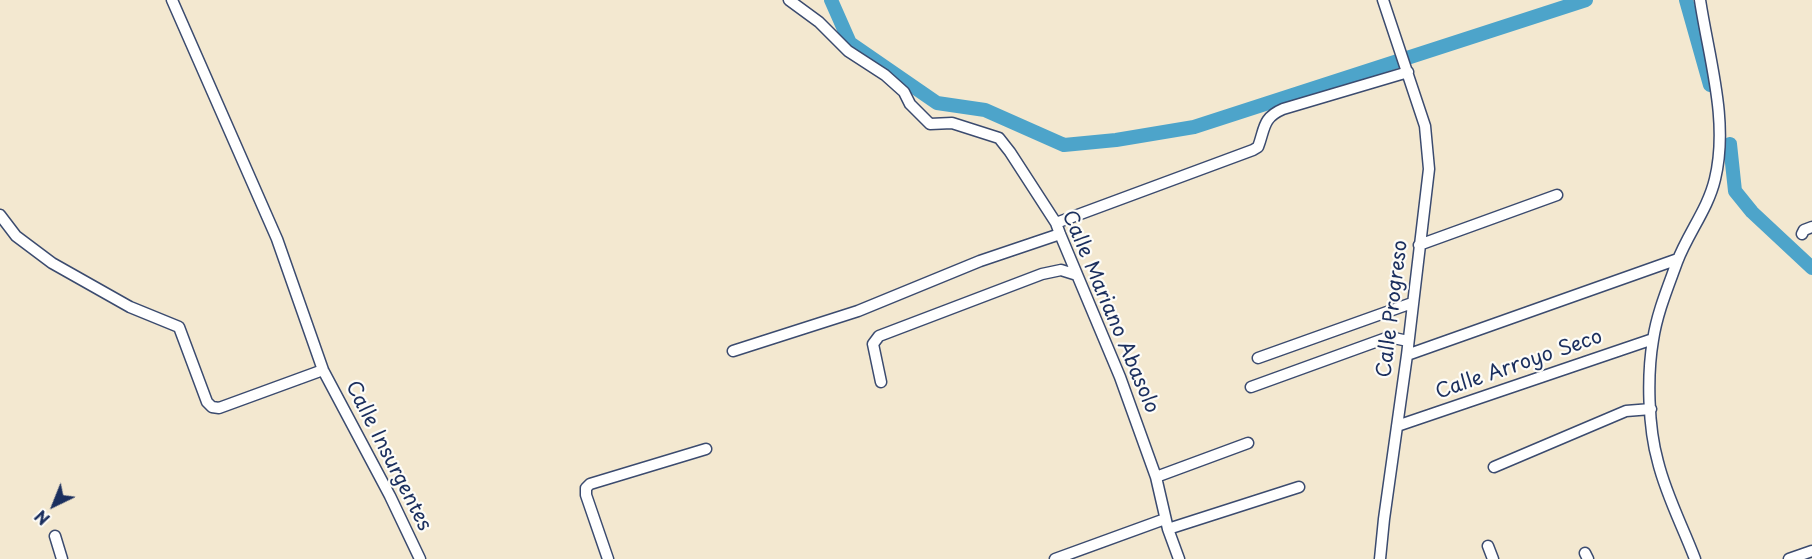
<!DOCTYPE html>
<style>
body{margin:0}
#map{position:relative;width:1812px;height:559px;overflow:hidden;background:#f3e8d0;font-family:"Playpen Sans",sans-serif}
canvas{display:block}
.north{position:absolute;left:24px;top:475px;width:60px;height:60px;-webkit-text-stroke:4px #fdfcf7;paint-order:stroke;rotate:223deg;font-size:16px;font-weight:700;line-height:24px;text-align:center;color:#1b2f5e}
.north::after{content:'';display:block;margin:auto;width:21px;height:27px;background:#1b2f5e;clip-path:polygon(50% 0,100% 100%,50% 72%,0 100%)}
</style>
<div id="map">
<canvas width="1812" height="559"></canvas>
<div class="north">N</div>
</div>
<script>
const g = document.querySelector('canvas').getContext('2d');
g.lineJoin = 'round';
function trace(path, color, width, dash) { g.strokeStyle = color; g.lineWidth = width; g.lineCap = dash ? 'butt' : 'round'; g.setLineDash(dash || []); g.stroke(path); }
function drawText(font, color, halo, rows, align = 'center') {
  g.font = font + ' "Playpen Sans",sans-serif'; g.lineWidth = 4.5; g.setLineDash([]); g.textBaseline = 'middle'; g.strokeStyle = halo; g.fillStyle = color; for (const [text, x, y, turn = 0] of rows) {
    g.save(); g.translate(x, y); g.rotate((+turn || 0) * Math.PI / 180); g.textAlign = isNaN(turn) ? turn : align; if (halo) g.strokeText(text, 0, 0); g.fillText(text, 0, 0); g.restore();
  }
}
trace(new Path2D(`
 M831,0L850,43L937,103L985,110L1064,145L1116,140L1194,127L1586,0
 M1686,0L1710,85
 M1730,144L1735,191L1752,212L1812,268`), '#4da4ca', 14);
const minor = new Path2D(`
 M172,0L277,239L323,370L390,496L420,559
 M789,0L819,22L848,51L885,75L904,92L910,104L930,124L952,123L999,138L1010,152L1056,223L1060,234L1120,377L1156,477L1168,529L1179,559
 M0,215L16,236L52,263L130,307L179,327L207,402L212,407L219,408L323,370
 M1056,223L1253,150L1258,147C1265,129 1262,118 1283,109L1408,72
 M1802,234L1804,230L1812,227
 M1419,245L1557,195
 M733,351L858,311L980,261L1060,234
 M1407,355L1678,259
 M1258,358L1412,303
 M881,382L873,344L879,336L1042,274L1061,270L1077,275
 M1251,387L1389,337L1408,341
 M1397,426L1653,339
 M1494,467L1626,411L1651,409
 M1156,477L1248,443
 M1168,529L1299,487
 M55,536L62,559
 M1488,546L1493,559
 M1585,553L1588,559
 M608,559L586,495V488L590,484L706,449
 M1055,559L1165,519
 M1380,559L1384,519L1407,355L1429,169L1425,126L1383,0
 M1695,559C1683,527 1666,495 1658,462C1648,427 1647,375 1653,340C1657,313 1668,287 1677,262C1688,233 1708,209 1715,179C1729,121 1709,59 1700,0
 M1789,559L1812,551`);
trace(minor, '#3b4b6f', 13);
trace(minor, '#fff', 10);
drawText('20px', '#1b2f5e', '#fdfcf7', [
 ["Calle Progreso",1393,309,-83],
 ["Calle Mariano Abasolo",1110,312,67],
 ["Calle Arroyo Seco",1519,365,-19],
 ["Calle Insurgentes",388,456,63]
]);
</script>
